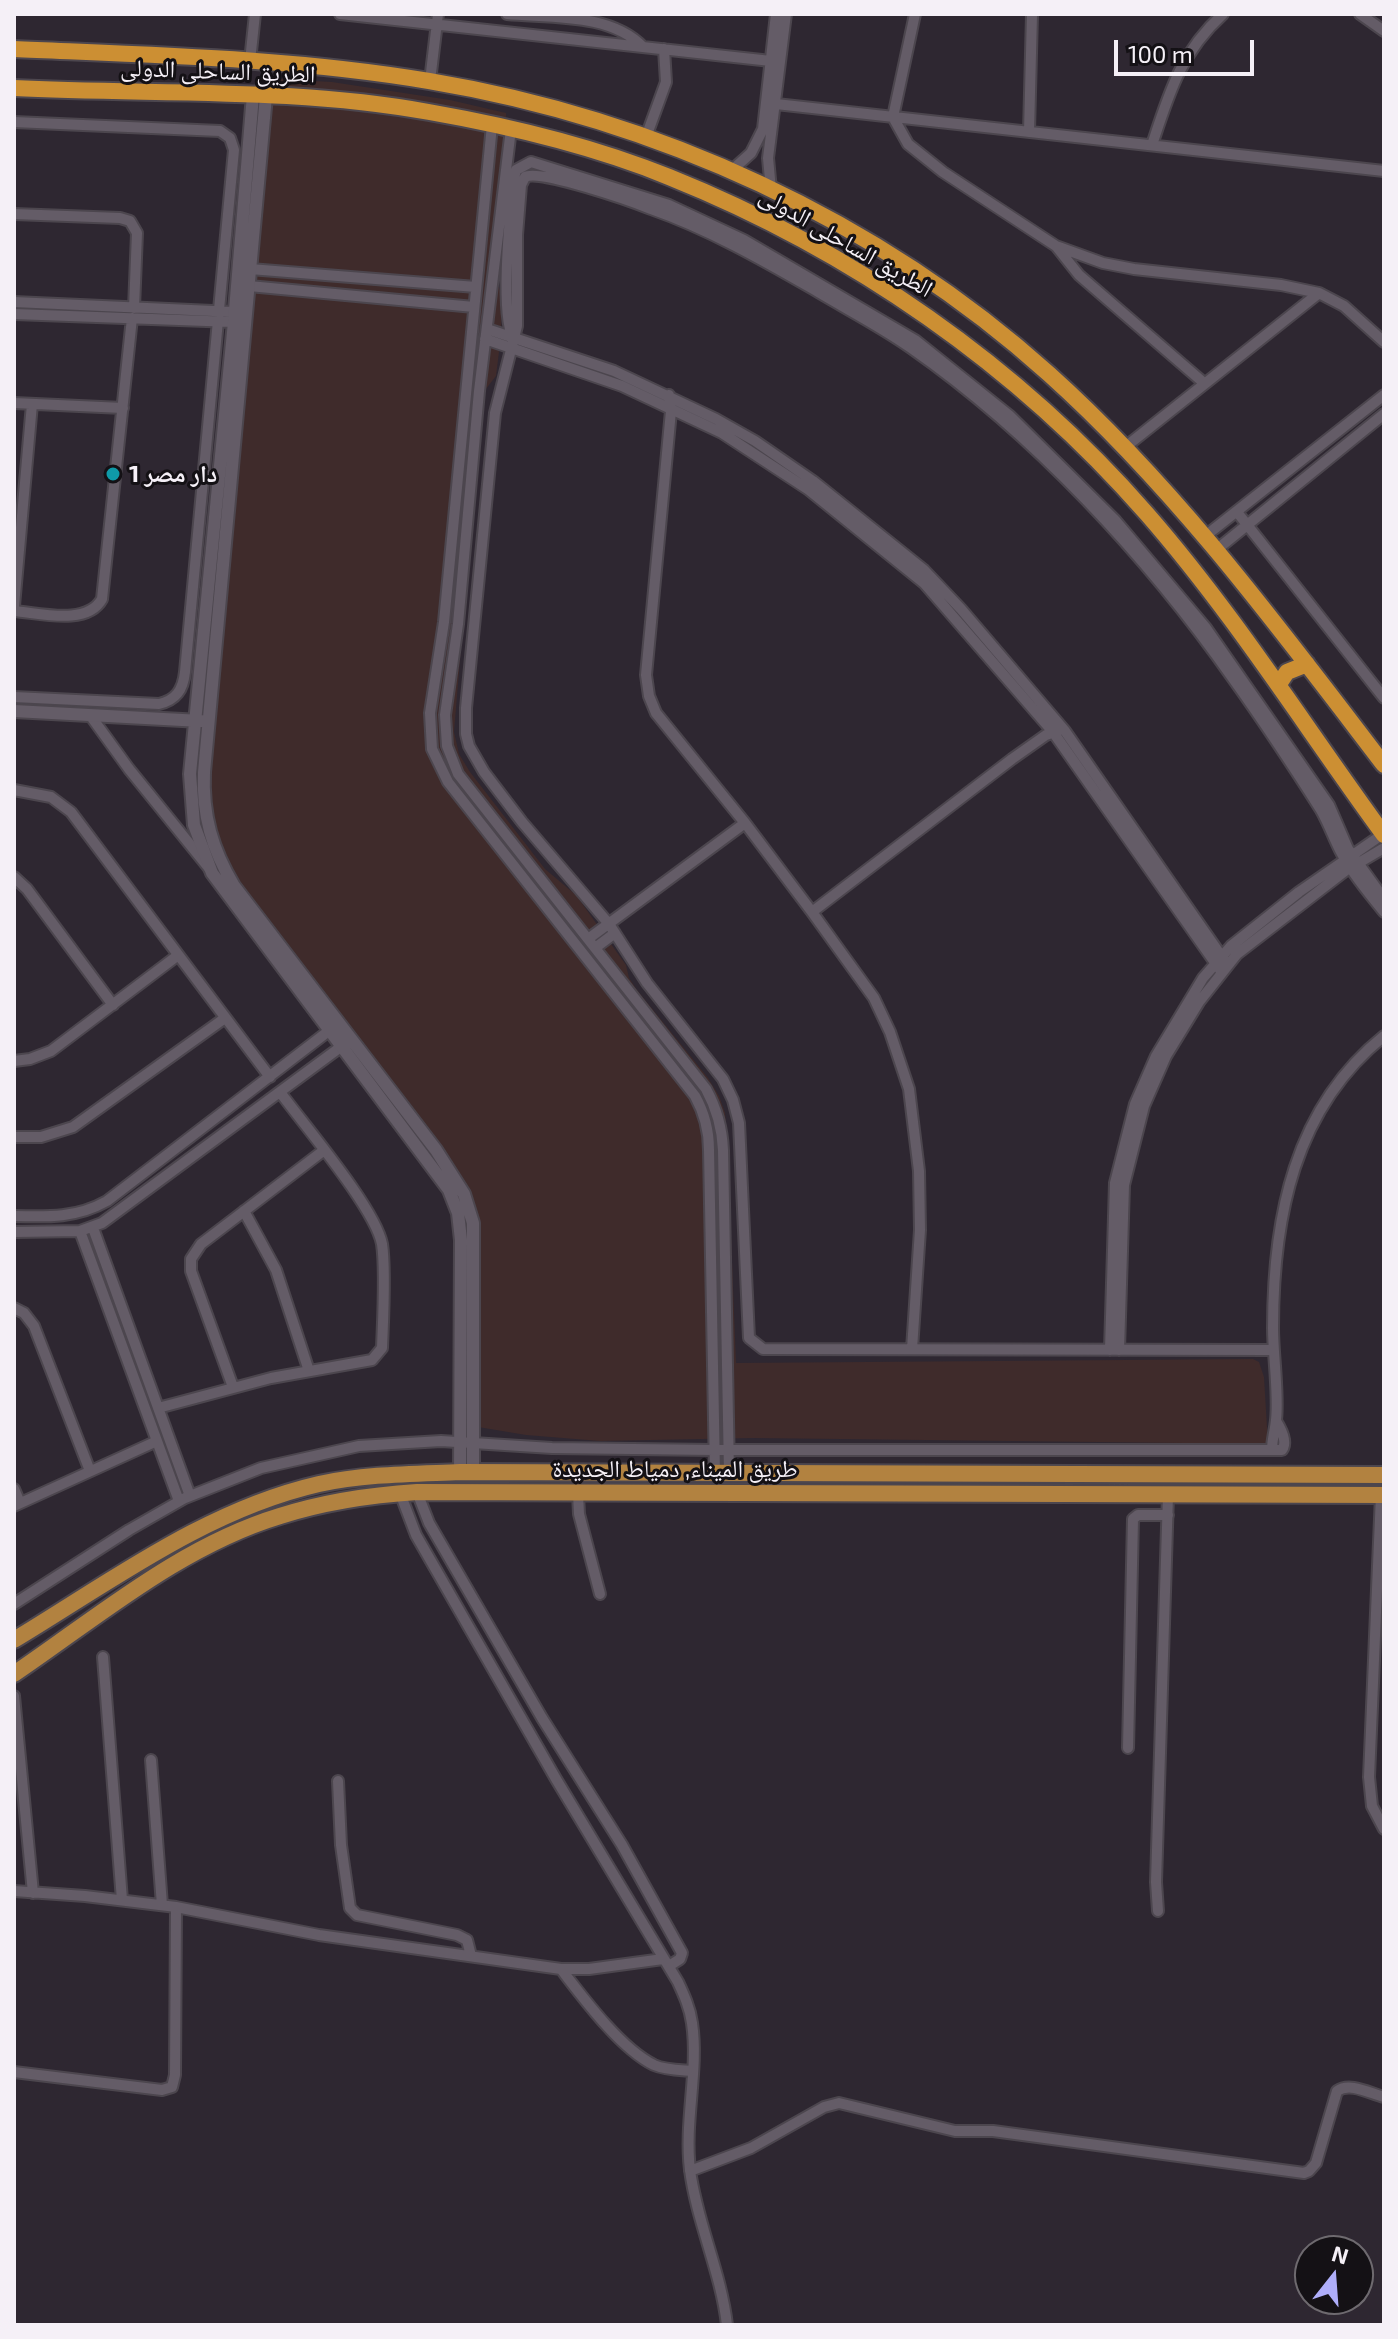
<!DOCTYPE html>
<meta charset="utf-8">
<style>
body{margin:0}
#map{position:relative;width:1398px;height:2339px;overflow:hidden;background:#2e2731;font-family:"Exo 2",sans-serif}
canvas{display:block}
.frame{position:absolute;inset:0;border:16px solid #f5f0f7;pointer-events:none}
.north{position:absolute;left:1294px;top:2235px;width:80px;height:80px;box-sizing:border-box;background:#141115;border:2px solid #6e6a6f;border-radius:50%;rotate:17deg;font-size:22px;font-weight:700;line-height:32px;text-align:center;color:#f5f0f7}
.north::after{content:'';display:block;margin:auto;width:28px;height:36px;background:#afaefa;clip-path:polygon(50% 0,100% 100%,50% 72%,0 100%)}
.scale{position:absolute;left:1114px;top:40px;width:140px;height:36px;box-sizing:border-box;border:4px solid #f5f0f7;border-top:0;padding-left:10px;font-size:24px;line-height:28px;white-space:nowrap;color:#f5f0f7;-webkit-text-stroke:6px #141115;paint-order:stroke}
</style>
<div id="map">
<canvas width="1398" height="2339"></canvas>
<div class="frame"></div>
<div class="north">N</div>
<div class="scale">100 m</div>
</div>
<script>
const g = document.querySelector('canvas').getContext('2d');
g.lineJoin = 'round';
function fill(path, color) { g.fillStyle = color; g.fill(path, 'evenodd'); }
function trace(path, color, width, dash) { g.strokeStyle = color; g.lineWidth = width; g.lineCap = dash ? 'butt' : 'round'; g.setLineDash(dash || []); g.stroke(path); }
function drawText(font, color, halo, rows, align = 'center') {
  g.font = font + ' "Exo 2","Noto Naskh Arabic",sans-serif'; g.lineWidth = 6; g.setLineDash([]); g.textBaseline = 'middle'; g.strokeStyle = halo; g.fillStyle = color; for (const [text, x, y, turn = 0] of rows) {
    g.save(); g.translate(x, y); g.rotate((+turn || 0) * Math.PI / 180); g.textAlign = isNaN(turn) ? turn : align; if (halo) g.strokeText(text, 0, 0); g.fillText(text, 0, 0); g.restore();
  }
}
fill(new Path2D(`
 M260,78L332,82L450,100L506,113L508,158L497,282L502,296L501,336L496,376L482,394L454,732L459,754L470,772L545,869L576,895L626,965L629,978L637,990L708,1078L719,1096L725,1113L727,1135L736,1363L1253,1359L1259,1362L1264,1377L1268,1444L753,1438L600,1441L526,1435L466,1425V1223L459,1198L453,1186L214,865L198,819L197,796L201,731Z`), '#3f2b2b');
const minor = new Path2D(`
 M340,14L771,61
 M507,14C551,18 611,13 643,47
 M915,14L893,117L908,144L943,172L1056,246L1103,263L1134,269L1281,285L1319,293L1344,306L1384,342
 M1360,14L1384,31
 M250,61L255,14
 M430,81L438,14
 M776,104L1384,171
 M14,122L220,131L230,138L234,150L185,672C183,690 176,700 159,704L14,697
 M492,125L444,622L430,713L432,749L448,782L695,1096C705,1114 709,1130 709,1150L715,1473
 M511,129L479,391L458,624L445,715L447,746L458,774L706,1089C717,1109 722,1127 723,1150L729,1473
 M1029,132L1032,14
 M646,137L666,82L664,49
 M1152,145C1169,93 1181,52 1223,14
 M731,171L751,153L763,129L776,14
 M771,190L768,158L786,14
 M14,214L120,218L130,221L137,233L134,308
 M1056,246L1079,275L1204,383
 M250,269L476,287
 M249,286L474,307
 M14,302L235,312
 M14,314L234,322
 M487,329L614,371L716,419L755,441L813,481L924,570L961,609L1065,731L1227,964
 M513,338C500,312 510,216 513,183L516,170L531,162L669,205L744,240L915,340L1010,416L1115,520L1206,628L1329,805L1348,849L1384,899
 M485,339L622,386L722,433L809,490L924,583L1053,732L1221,971
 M669,395L671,411L646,675L649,696L656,713L745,823L812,912L874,998L890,1032L909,1089L919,1171L920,1230L912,1349
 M14,403L123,408
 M1124,448L1319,293
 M1237,512L1384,698
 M1204,537L1384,395
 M1215,551L1384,414
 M14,606L32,404
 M14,611C40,613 87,626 102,599L132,318
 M90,715L129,769L209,868
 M14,790L51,797L71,812L270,1077
 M14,877L27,889L113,1005
 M812,912L1012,759L1046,735L1058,731
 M588,939L745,823
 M595,948L615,933
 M14,1061L30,1059L51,1051L177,956
 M14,1137H41L73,1127L225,1018
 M244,1211L276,1270L309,1371
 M14,1216C48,1217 77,1218 107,1201L330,1030
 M93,1228L190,1496
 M80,1231L179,1501
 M14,1232L80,1231L102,1223L342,1046
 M14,1308L24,1313L34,1326L90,1471
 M1110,1350L1115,1183L1135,1104L1156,1056L1203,978L1231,946L1299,892L1383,834
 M1119,1350L1124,1185L1144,1106L1166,1056L1199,1002L1237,954L1345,871L1384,848
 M1273,1350L763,1349L749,1338L739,1123L733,1100L723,1079L647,983L609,924L522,822L484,772L469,746L466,734V708L495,413L517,326V235L521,185L525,177C540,169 631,201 651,209C708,229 761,259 813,289C846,309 880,326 911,348C1034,434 1148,557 1234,680C1264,722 1293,766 1321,810C1329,824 1334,839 1342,854C1353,875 1369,893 1384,912
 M233,1387L191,1271V1259L201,1244L323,1151
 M158,1408L271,1378L372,1360L382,1348C383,1320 386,1270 382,1244C375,1208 304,1125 280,1092
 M1272,1450C1272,1439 1275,1431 1276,1420C1279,1395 1273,1355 1273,1328C1273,1218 1294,1108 1384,1036
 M14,1489L20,1503
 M417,1492L429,1523L542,1718L622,1845L682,1953L680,1959L669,1966
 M400,1493L416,1535L556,1779L678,1982C684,1995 690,2008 692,2023C699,2070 684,2121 690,2170C697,2223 721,2272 727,2325
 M578,1494L579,1514L600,1594
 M1381,1495L1369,1777L1372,1806L1384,1829
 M14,1506L157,1441
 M14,1604L129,1530L185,1498L261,1468L359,1446L441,1441L552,1448L714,1450H1282C1288,1442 1281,1429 1276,1421
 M103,1657L122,1900
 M14,1696L33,1893
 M1128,1748L1133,1519L1138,1515H1168
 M151,1760L162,1905
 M338,1781L341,1845L350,1908L357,1915L457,1935L467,1940L471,1956
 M14,1891L85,1896L176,1907L319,1935L561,1969H589L663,1959
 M1158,1911L1156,1882L1168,1495
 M561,1969C584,1999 620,2048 654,2065C665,2070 680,2070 692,2071
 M14,2072L162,2090L172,2087L175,2075L176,1907
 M690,2171L751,2148L824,2107L839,2103L955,2131H993L1304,2173L1309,2171L1316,2163L1337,2091C1350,2082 1369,2093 1384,2097`);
const tertiary = new Path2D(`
 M253,95L234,322L190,774L194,825L212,873L449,1190L458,1213L461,1240L460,1472
 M266,96L204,772C202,815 212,849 234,886L436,1150L464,1194L473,1223V1472
 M14,711L201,721`);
const primary = new Path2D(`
 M14,1640C112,1581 206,1510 319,1484C365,1474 413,1474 460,1472L1384,1475
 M14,1674C98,1617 181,1546 280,1516C324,1502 370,1495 417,1492L1384,1495`);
const trunk = new Path2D(`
 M14,49C152,55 292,58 429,81C657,119 878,220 1049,374C1177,489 1280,629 1384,765
 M14,88C152,95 292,87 429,112C509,126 593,146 669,177C851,250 1018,366 1147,514C1235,615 1305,727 1384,835
 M1279,684L1287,672L1307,664`);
trace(minor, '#4c464e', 14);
trace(tertiary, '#4c464e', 16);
trace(primary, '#4c464e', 20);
trace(trunk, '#4c464e', 20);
trace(minor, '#645c67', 10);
trace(tertiary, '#645c67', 12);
trace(primary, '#b28240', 16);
trace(trunk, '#cc8f33', 16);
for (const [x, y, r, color] of [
 [113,474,8,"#0f9aa8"]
]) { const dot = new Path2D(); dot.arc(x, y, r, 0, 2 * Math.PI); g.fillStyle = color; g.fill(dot); trace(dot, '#141115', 3); }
drawText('24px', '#f5f0f7', '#141115', [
 ["الطريق الساحلى الدولى",218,71,2],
 ["الطريق الساحلى الدولى",846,242,30],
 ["طريق الميناء, دمياط الجديدة",675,1469]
]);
drawText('bold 24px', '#f5f0f7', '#141115', [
 ["دار مصر 1",129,474]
], 'left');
</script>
